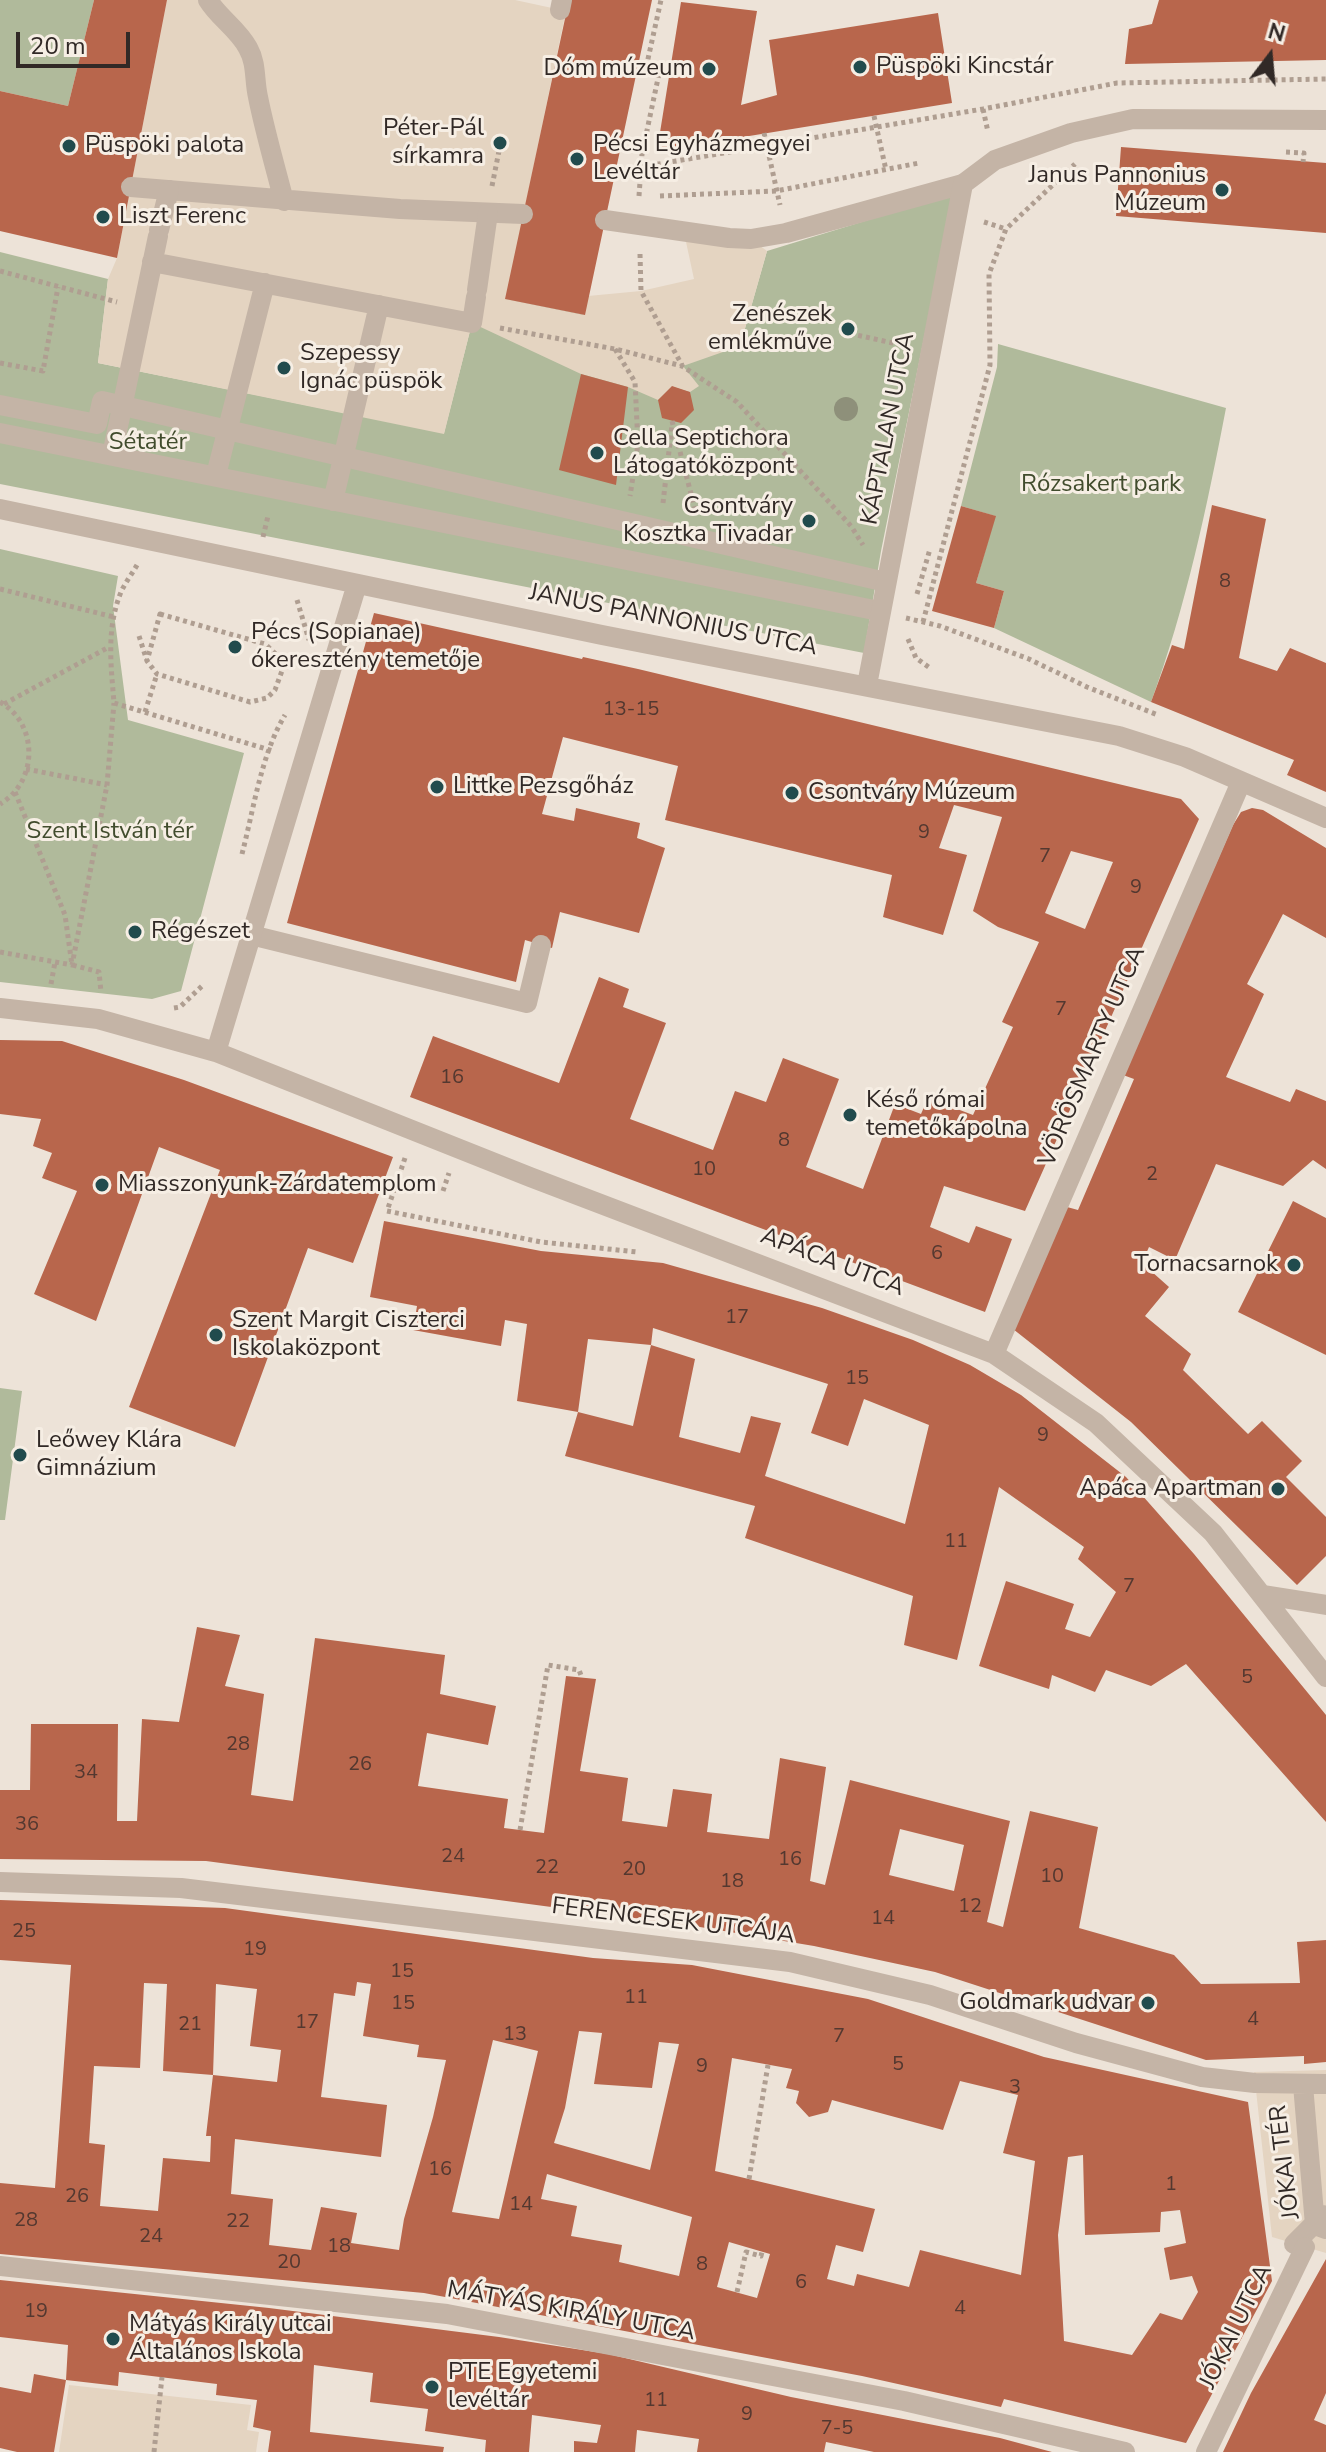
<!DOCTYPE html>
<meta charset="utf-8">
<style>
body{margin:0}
#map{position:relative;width:1326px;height:2452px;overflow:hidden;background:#ede3d8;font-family:"Nunito Sans",sans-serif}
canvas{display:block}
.north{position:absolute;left:1230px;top:16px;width:80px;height:80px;-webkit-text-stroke:6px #f6eee4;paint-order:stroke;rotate:16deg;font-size:22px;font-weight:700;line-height:32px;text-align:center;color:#312926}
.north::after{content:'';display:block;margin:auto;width:28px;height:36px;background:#312926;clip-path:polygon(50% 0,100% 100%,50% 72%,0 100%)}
.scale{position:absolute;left:16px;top:32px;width:114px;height:36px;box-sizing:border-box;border:4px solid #312926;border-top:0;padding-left:10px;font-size:24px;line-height:28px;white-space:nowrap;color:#312926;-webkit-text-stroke:6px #f6eee4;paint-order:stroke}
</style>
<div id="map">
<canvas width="1326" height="2452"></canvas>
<div class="north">N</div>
<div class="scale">20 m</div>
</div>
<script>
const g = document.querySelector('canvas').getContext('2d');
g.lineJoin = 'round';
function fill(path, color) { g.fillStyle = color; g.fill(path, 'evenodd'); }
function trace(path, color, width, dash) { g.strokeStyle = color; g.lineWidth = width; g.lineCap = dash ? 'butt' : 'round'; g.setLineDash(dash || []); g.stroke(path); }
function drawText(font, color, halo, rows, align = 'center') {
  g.font = font + ' "Nunito Sans",sans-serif'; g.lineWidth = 6; g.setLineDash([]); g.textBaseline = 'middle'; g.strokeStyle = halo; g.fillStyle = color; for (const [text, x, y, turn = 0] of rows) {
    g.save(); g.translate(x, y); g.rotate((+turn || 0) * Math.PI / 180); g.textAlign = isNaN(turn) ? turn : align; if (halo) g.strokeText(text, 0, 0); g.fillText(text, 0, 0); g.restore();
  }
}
fill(new Path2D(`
 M0,0H94L68,106L0,91Z
 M953,194L881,551L864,653L0,484V252L108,279L98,363L444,433L472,323L505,299L740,346L767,251Z
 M998,344L1226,408C1207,507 1186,607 1151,702L994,628L1004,591L976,583L995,516L961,506L997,367Z
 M0,549L118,576L113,606L128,720L244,753L181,991L152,999L0,982Z
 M0,1388L22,1391L5,1520H0Z`), '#b0ba9b');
fill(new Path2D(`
 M167,0H515L566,11L506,299L584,315L588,296L641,291L694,279L683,228L751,239L767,251L740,346L683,366L699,386L690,392L672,387L658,400L628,387L581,374L472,323L444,434L98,363L108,279L117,258Z
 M1326,2070V2253L1272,2237L1254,2072Z
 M69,2385L251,2405L247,2430L259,2432L256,2452H59Z`), '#e4d4c1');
fill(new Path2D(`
 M94,0H167L117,258L0,231V91L68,106Z
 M569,0H652L585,315L505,299Z
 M1159,0H1326V60L1125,64L1129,29L1152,24Z
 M681,2L757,11L741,105L777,95L769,40L938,13L952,103L657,151Z
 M1121,147L1326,163V233L1116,216Z
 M581,374L628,387L616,485L559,470Z
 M672,386L690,392L694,410L681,423L662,418L658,400Z
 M1212,505L1266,519L1239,658L1277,671L1290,648L1326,663V792L1287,775L1294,760L1151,702L1172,645L1184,649Z
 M961,506L996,516L976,583L1004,591L994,628L932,611Z
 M374,613L582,659L583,657L638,669L1181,799L1199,819L1025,1211L944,1186L930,1227L969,1243L976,1226L1012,1239L985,1312L410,1097L433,1036L559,1083L599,977L629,989L623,1007L666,1023L630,1119L713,1150L735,1091L766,1102L783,1058L839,1079L806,1167L863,1189L895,1104L921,1114L928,1098L973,1115L1013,1027L1002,1022L1039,942L998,927L973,911L1002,817L954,805L939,848L967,855L943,935L883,917L892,875L665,820L678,766L563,737L542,814L574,821L576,808L640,823L637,838L665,848L639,933L560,912L552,948L525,940L516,982L287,923ZM1071,851L1113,862L1085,929L1045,913Z
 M1252,808L1263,810L1326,848V938L1283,914L1247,984L1264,994L1226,1077L1290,1102L1296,1089L1326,1101V1169L1313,1160L1283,1186L1216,1164L1175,1260L1149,1247L1142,1263L1169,1287L1145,1316L1191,1354L1183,1370L1248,1434L1262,1421L1302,1461L1286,1477L1326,1517V1556L1297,1585L1131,1422L1013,1329L1067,1207L1078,1210L1134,1079L1123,1075L1233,825L1241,812Z
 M0,1040L62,1041L184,1080L393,1157L353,1263L308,1248L235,1447L129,1407L220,1170L159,1147L96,1321L34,1294L77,1191L42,1178L52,1153L33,1146L41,1119L0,1114Z
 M1293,1201L1326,1218V1355L1238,1312Z
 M384,1221L541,1251L663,1263L822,1308L913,1340L970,1365L1021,1395L1126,1477L1194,1554L1326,1715V1822L1186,1664L1151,1686L1106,1670L1095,1692L1052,1675L1049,1689L979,1666L1006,1581L1074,1604L1065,1629L1090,1637L1116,1592L1078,1559L1084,1547L999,1487L957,1660L904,1645L913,1596L745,1538L755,1506L565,1456L578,1412L633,1426L651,1345L695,1359L679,1437L740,1453L751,1416L781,1423L765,1476L905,1524L929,1425L864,1399L848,1446L811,1433L828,1384L653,1328L651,1345L588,1339L578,1412L517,1401L527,1324L505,1320L501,1346L413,1330L417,1306L370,1297Z
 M197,1627L240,1635L225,1686L264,1694L251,1795L293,1801L315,1638L445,1655L440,1694L496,1706L488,1745L427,1733L418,1786L508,1799L504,1828L544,1833L566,1676L596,1679L580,1771L628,1778L622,1821L667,1827L673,1789L712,1794L707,1832L769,1839L780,1758L826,1767L810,1881L825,1885L850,1780L1010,1821L987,1922L1003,1927L1030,1811L1098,1827L1079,1928L1174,1955L1201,1984L1300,1983L1297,1942L1326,1940V2062L1304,2064V2056L1206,2060L935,1972L814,1946L694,1926L206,1861L0,1859V1790H30L31,1724H118L117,1821H137L142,1719L179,1722ZM900,1829L964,1845L954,1891L889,1875Z
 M0,1900L225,1908L593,1958L692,1965L868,1999L1044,2057L1248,2102L1272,2281L1186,2443L1004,2399L1001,2407L862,2376L424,2293L0,2254V2183L55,2188L71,1965L0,1960ZM357,1982L371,1984L363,2036L419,2045L417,2057L446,2060L433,2117L404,2219L399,2250L351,2243L357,2213L321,2207L311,2250L269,2245L273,2199L231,2194L235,2139L381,2157L387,2105L321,2097L334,1993L355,1996ZM144,1983L167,1984L163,2071L213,2075L206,2136H211L210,2162L163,2158L158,2211L100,2206L105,2145L89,2143L94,2066L140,2068ZM216,1984L257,1989L250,2046L281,2050L277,2082L213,2075ZM579,2031L602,2033L594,2084L652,2088L659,2042L679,2044L650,2170L554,2143L565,2108ZM493,2040L538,2051L499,2219L452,2212ZM732,2058L792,2069L786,2088L799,2091L796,2103L809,2117L828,2112L832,2100L943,2130L960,2081L1018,2095L1003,2153L1035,2161L1021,2275L920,2250L909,2287L857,2274L854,2286L827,2279L836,2245L863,2252L875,2209L715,2171ZM1083,2155L1085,2235L1160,2232L1161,2212L1180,2210L1186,2243L1164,2248L1170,2280L1192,2276L1198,2292L1182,2320L1160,2313L1132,2355L1064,2341L1058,2235L1068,2157ZM547,2174L692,2217L679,2276L619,2262L622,2245L571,2236L577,2206L541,2199ZM729,2242L770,2254L757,2298L717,2287Z
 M1326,2259V2393L1314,2420L1326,2425V2452H1223L1251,2393Z
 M0,2280L269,2308L499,2337L608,2354L791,2397L1000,2438L1052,2452H874L826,2442L824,2452H697L699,2439L637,2430L635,2452H574V2441L597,2443L601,2425L532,2415L529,2452H485L486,2440L425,2431L428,2409L370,2402L373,2373L314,2365L310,2432L444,2447L443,2452H268L271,2431L253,2427L257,2400L216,2395L217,2384L119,2372L118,2386L66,2380L54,2452H17L0,2448V2387L31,2393L34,2374L66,2380L68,2345L0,2337Z`), '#b8664c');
trace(new Path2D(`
 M983,109L988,132
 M874,116L886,170
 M764,133L780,205
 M1286,152L1304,153L1303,162
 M641,167L983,109L1117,83L1326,79
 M492,186L499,151
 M639,196L642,154L660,69L646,68L661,0
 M660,196L776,191L919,163
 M984,222L1006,229
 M640,254L641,291L682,365
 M0,271L117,302
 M500,328L615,349L682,366L737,402L851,526L863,545
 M852,334L854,327L844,325L843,332L902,345
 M615,349L635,382L638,444L630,496
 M0,363L43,371L58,287
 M672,421L695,509
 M663,503L672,425
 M263,537L268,516
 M137,565C132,574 125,583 121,592C106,629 111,665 114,703L273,751
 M0,589L114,617
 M917,594L930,549
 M297,600L309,640
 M160,614L265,644L280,658L283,668L275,690L267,698L250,702L157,674L147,661Z
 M906,618L940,626L1029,659L1087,687L1158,715
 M923,622L990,365L989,274L1006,229L1075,164
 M139,636L147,661
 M908,639L916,658L930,668
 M0,702C39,724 38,782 0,804
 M4,704L109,647
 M145,712L157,674
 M26,769L107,785
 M15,792L65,915L72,965L99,972L101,992
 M242,854C254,808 261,755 285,715
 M0,952L72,965L107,785L114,703
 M51,984L55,962
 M174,1008L180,1007L203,985
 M405,1158L387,1211L541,1242L637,1252
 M443,1191L449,1173
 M520,1830L548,1665L579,1670L582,1678
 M749,2179L768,2065
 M737,2292L746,2252L761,2256L762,2252
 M154,2452L162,2377`), '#af9e91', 5, [4, 4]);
trace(new Path2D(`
 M208,0C219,18 238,29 248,48C257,64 254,80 258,97C265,132 275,166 284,201
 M131,187L400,209L523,214
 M605,220L729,238L751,239L786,233L963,184
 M251,935L527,1003L541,945`), '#c4b4a6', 20);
trace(new Path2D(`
 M560,10L562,0
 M159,230L169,190
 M152,262L472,323L476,297
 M477,290L488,213
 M0,405L97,424L102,401L886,582
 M0,433L874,610
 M112,455L158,236
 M216,475L265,283
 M333,501L379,305
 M0,1882L181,1888L790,1962L930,1995L1076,2043L1202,2077L1255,2083L1326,2084
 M1303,2085L1315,2225L1326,2229
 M1294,2244L1323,2215`), '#c4b4a6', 20);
trace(new Path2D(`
 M0,509L602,635L1119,736L1185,757L1326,818
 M867,685L963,184L995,160L1071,133L1133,119L1326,120
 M0,1008L98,1019L216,1052L530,1177L994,1354L1096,1423L1213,1533L1326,1677
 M216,1052L357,584
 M994,1354L1241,782
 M1264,1595L1326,1605
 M0,2266L447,2314L904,2401L1125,2452
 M1206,2452L1305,2247`), '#c4b4a6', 20);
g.fillStyle = '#8e907a';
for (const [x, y] of [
 [846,409]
]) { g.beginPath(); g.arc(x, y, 12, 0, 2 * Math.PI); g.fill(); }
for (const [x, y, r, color] of [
 [860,67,8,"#214b4d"],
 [709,69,8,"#214b4d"],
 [500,143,8,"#214b4d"],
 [69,146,8,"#214b4d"],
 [577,159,8,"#214b4d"],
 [1222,190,8,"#214b4d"],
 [103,217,8,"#214b4d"],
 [848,329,8,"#214b4d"],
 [284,368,8,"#214b4d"],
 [597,453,8,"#214b4d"],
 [809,521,8,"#214b4d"],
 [235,647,8,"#214b4d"],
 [437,787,8,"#214b4d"],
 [792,793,8,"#214b4d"],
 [135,932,8,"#214b4d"],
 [850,1115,8,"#214b4d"],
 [102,1185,8,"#214b4d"],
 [1294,1265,8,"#214b4d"],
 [216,1335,8,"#214b4d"],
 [20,1455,8,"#214b4d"],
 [1278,1489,8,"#214b4d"],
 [1148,2003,8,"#214b4d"],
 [113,2339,8,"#214b4d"],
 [432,2387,8,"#214b4d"]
]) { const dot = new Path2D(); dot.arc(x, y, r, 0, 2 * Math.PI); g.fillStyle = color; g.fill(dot); trace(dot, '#f6eee4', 3); }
drawText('20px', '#533830', null, [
 ["8",1225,582],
 ["13-15",631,710],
 ["9",924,833],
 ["7",1045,857],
 ["9",1136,888],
 ["7",1061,1010],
 ["16",452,1078],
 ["8",784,1141],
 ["10",704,1170],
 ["2",1152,1175],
 ["6",937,1254],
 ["17",737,1318],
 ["15",857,1379],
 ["9",1043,1436],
 ["11",956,1542],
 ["7",1129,1587],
 ["5",1247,1678],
 ["28",238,1745],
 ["26",360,1765],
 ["34",86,1773],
 ["36",27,1825],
 ["24",453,1857],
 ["16",790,1860],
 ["22",547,1868],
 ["20",634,1870],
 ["10",1052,1877],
 ["18",732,1882],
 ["12",970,1907],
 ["14",883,1919],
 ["25",24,1932],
 ["19",255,1950],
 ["15",402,1972],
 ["11",636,1998],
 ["15",403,2004],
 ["4",1253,2020],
 ["17",307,2023],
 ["21",190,2025],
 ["13",515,2035],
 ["7",839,2037],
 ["5",898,2065],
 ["9",702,2067],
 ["3",1015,2088],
 ["16",440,2170],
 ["1",1171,2185],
 ["26",77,2197],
 ["14",521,2205],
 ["28",26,2221],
 ["22",238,2222],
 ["24",151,2237],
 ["18",339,2247],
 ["20",289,2263],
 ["8",702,2265],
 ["6",801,2283],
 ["4",960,2309],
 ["19",36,2312],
 ["11",656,2401],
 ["9",747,2415],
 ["7-5",837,2429]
]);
drawText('24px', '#312926', '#f6eee4', [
 ["Püspöki Kincstár",876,67],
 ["Dóm múzeum",693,69,"right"],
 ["Péter-Pál",484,129,"right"],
 ["sírkamra",484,157,"right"],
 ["Pécsi Egyházmegyei",593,145],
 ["Levéltár",593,173],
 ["Püspöki palota",85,146],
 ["Janus Pannonius",1206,176,"right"],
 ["Múzeum",1206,204,"right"],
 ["Liszt Ferenc",119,217],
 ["Zenészek",832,315,"right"],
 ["emlékműve",832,343,"right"],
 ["Szepessy",300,354],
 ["Ignác püspök",300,382],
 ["Cella Septichora",613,439],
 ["Látogatóközpont",613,467],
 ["Csontváry",793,507,"right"],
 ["Kosztka Tivadar",793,535,"right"],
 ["Pécs (Sopianae)",251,633],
 ["ókeresztény temetője",251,661],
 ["Littke Pezsgőház",453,787],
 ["Csontváry Múzeum",808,793],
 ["Régészet",151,932],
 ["Késő római",866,1101],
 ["temetőkápolna",866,1129],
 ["Miasszonyunk-Zárdatemplom",118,1185],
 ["Tornacsarnok",1278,1265,"right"],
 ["Szent Margit Ciszterci",232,1321],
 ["Iskolaközpont",232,1349],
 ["Leőwey Klára",36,1441],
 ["Gimnázium",36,1469],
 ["Apáca Apartman",1262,1489,"right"],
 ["Goldmark udvar",1132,2003,"right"],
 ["Mátyás Király utcai",129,2325],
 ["Általános Iskola",129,2353],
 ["PTE Egyetemi",448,2373],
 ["levéltár",448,2401]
], 'left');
drawText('24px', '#312926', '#f6eee4', [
 ["KÁPTALAN UTCA",889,429,-79],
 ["JANUS PANNONIUS UTCA",673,621,11],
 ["VÖRÖSMARTY UTCA",1093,1057,-67],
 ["APÁCA UTCA",832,1263,21],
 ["FERENCESEK UTCÁJA",673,1922,7],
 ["JÓKAI TÉR",1286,2162,-97],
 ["MÁTYÁS KIRÁLY UTCA",571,2312,10],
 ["JÓKAI UTCA",1237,2327,-64]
]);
drawText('24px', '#414c2d', '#f6eee4', [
 ["Sétatér",148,443],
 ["Rózsakert park",1101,485],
 ["Szent István tér",110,832]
]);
</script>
